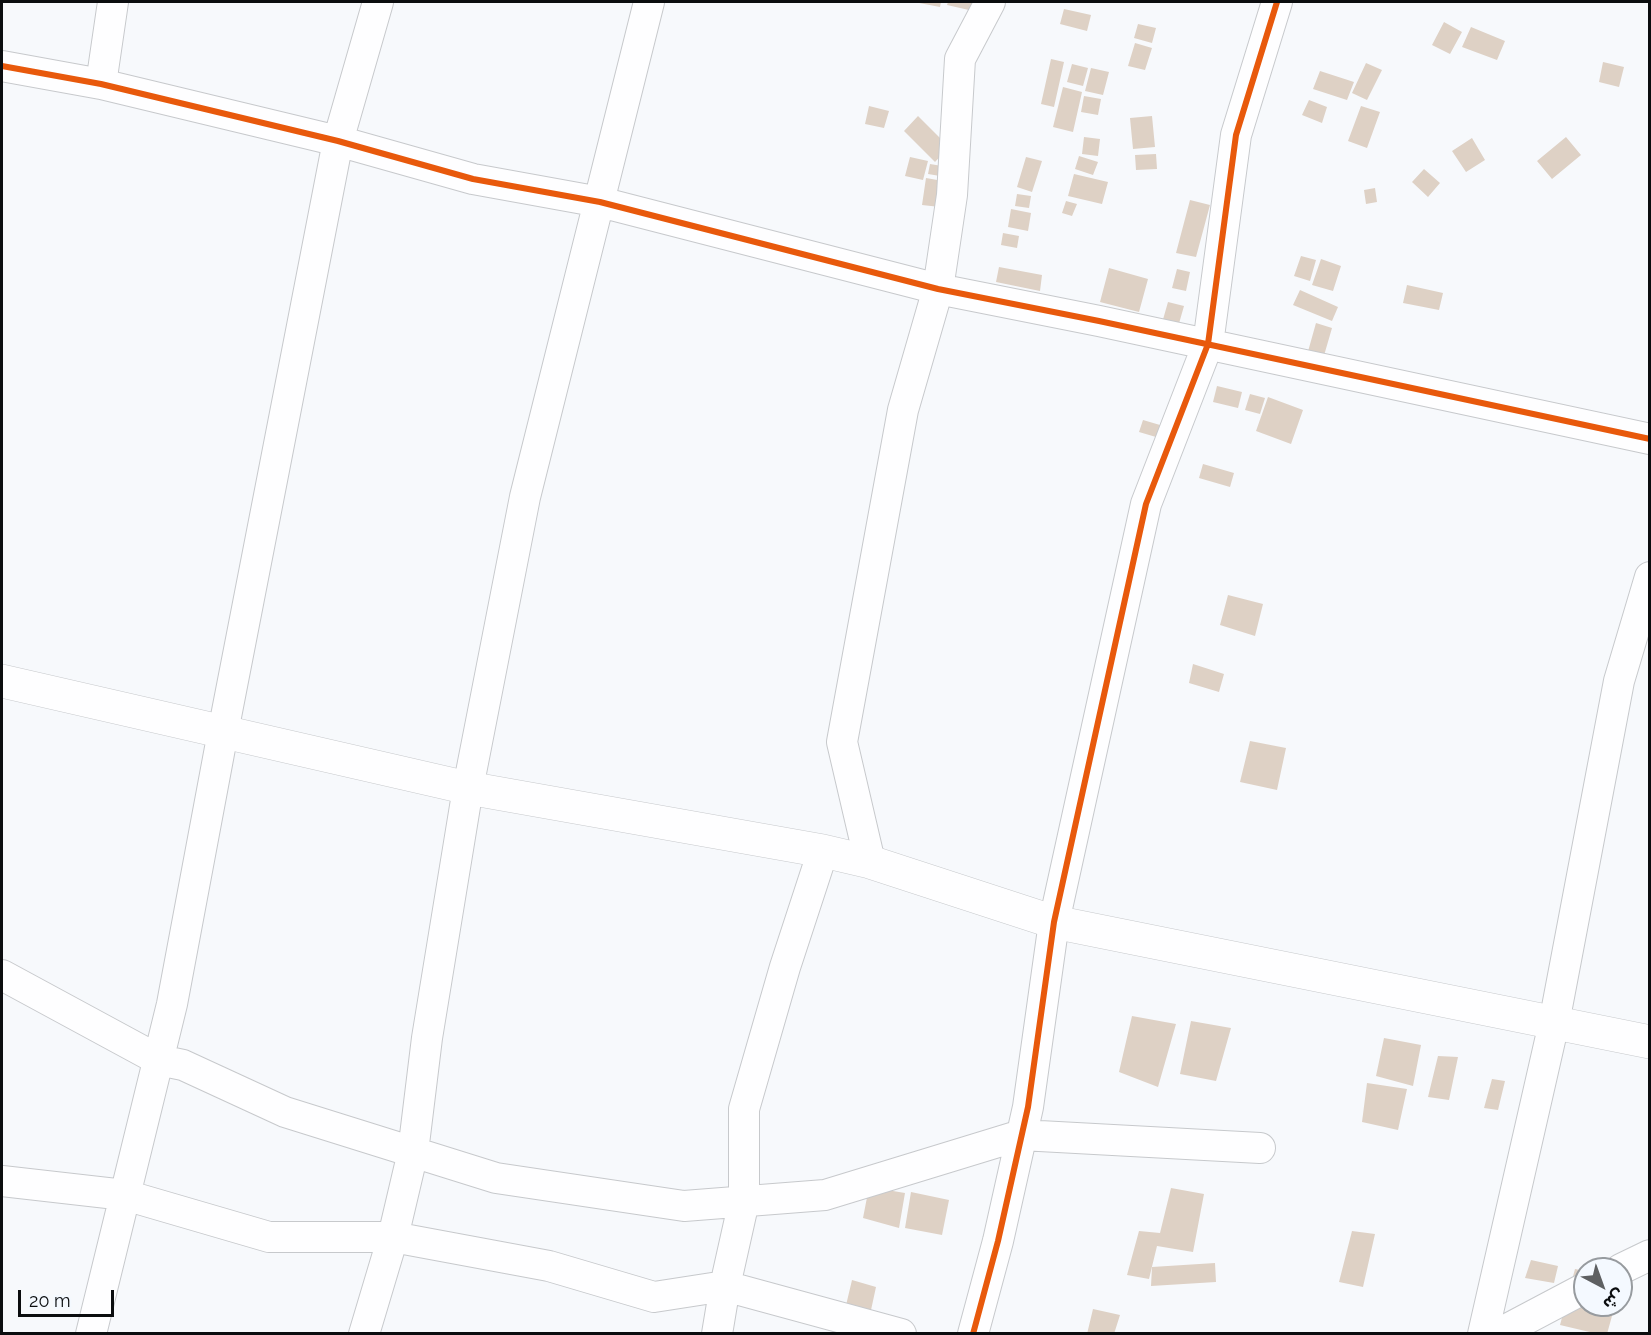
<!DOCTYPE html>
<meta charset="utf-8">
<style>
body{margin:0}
#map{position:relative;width:1651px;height:1335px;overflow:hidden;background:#f7f9fc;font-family:Raleway,"Noto Sans Arabic",sans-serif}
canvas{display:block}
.frame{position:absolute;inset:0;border:3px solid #0b0d0f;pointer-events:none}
.north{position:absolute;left:1573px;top:1257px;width:60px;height:60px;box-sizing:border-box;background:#f4f9ff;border:2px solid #979b9f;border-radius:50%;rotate:139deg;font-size:16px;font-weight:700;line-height:24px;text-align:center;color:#0b0d0f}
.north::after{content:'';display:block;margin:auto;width:21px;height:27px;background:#5e6062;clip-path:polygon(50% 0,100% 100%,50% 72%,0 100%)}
.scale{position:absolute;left:18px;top:1290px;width:96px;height:27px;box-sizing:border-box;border:3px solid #0b0d0f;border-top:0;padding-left:8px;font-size:18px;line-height:21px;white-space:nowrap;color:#0b0d0f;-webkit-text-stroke:4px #f4f9ff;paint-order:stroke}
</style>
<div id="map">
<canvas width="1651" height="1335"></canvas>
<div class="frame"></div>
<div class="north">ش</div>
<div class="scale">20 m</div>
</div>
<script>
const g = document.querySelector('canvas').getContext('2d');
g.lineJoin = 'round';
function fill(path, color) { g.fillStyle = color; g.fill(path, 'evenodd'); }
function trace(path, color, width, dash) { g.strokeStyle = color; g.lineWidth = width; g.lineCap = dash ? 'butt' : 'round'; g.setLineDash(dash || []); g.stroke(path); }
fill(new Path2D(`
 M914,2H941L940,7Z
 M948,2H985L982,13L947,5Z
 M1064,9L1091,15L1087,31L1060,24Z
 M1444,22L1462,32L1450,54L1432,45Z
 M1138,24L1156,28L1152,43L1134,38Z
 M1471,27L1505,41L1497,60L1462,47Z
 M1135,43L1152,48L1145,70L1128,66Z
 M1051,59L1064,62L1054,107L1041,104Z
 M1603,62L1624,67L1619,87L1599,82Z
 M1366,63L1382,70L1367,100L1352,93Z
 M1072,64L1088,68L1083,86L1067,82Z
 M1091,68L1109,72L1103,95L1085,91Z
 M1320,71L1354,82L1347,100L1313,89Z
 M1063,87L1082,92L1073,132L1053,127Z
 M1084,96L1101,99L1098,115L1081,112Z
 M1309,100L1327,107L1322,123L1302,115Z
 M869,106L889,111L884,128L865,124Z
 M1361,106L1380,112L1367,148L1348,141Z
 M918,116L949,147L935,162L904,131Z
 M1152,116L1155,147L1133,149L1130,118Z
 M1084,137L1100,139L1098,156L1082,154Z
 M1566,137L1581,155L1552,179L1537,161Z
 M1472,138L1485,160L1466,172L1452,151Z
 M1156,154L1157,169L1136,170L1135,155Z
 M1079,156L1098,162L1093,175L1075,169Z
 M910,157L928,161L923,180L905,176Z
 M1026,157L1042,161L1032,192L1017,187Z
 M930,164L942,166L940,176L928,174Z
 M1424,169L1440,183L1428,197L1412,182Z
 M1074,174L1108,182L1102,204L1068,196Z
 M926,178L943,181L940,207L922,205Z
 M1375,188L1377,202L1366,204L1364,190Z
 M1017,194L1031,196L1029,208L1015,206Z
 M1190,200L1210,205L1196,257L1176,253Z
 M1066,201L1077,204L1072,216L1062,213Z
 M1011,209L1031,213L1028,231L1008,227Z
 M1003,233L1019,236L1017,248L1001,245Z
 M1301,256L1316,260L1310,281L1294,276Z
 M1321,259L1341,266L1333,291L1312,285Z
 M999,267L1042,275L1040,291L996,282Z
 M1109,268L1148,279L1139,312L1100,302Z
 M1177,269L1190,272L1186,291L1172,288Z
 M1407,285L1443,293L1439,310L1403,303Z
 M1300,290L1338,307L1332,321L1293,305Z
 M1168,302L1184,306L1178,327L1162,323Z
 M1316,323L1332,328L1323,359L1307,355Z
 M1217,386L1242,392L1238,408L1213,402Z
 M1250,394L1265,398L1260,414L1245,410Z
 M1268,397L1303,410L1291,444L1256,431Z
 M1143,420L1160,425L1156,437L1139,432Z
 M1203,464L1234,473L1230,487L1199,478Z
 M1228,595L1263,604L1255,636L1220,625Z
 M1193,664L1224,674L1219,692L1189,683Z
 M1250,741L1286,748L1277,790L1240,782Z
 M1132,1016L1176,1024L1158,1087L1119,1072Z
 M1191,1021L1231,1028L1216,1081L1180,1074Z
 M1384,1038L1421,1045L1413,1086L1376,1076Z
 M1438,1056L1458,1057L1449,1100L1428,1097Z
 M1492,1079L1505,1081L1498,1110L1484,1108Z
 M1367,1083L1407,1089L1398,1130L1362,1122Z
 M869,1187L905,1193L899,1228L863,1218Z
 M1171,1188L1204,1194L1193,1252L1157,1246L1149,1279L1127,1275L1139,1231L1160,1233Z
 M911,1192L949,1200L942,1235L905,1228Z
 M1352,1231L1375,1234L1363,1287L1339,1282Z
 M1531,1260L1558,1266L1554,1283L1525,1278Z
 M1215,1263L1216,1282L1151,1286L1152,1267Z
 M1575,1269L1585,1271V1305H1615L1607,1334H1598L1560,1325Z
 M852,1280L876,1287L868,1324L843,1318Z
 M1093,1309L1120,1315L1114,1334H1087Z`), '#ded1c5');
const minor = new Path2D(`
 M2,66L101,84L338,141L473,179L600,202L938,289L1099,321L1650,439
 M101,84L113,2
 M870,862L842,742L903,410L938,289L952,195L960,59L990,2
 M2,975L159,1060L183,1065L285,1112L496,1178L684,1206L825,1195L1021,1135L1260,1148
 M2,1181L125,1195L269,1237H393L549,1266L654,1297L725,1286L901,1334
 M1621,1269L1650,1255
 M91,1334L172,1004L223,732L338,141L378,2
 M364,1334L393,1237L413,1152L427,1038L468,788L525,497L649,2
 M717,1334L725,1286L744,1201V1109L785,967L823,851
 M973,1334L998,1241L1028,1107L1054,922L1146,504L1208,344L1236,135L1277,2
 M1483,1334L1554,1023L1619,681L1650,577
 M1498,1334L1585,1288`);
const secondary = new Path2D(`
 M2,681L468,788L823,851L870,862L1054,922L1650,1042`);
trace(minor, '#c7c9cc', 32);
trace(secondary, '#c7c9cc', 34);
trace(minor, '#fefeff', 30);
trace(secondary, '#fefeff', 33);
trace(new Path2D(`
 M2,66L101,84L338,141L473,179L600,202L938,289L1099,321L1650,439
 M973,1334L998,1241L1028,1107L1054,922L1146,504L1208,344L1236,135L1277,2`), '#e8590c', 6);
</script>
